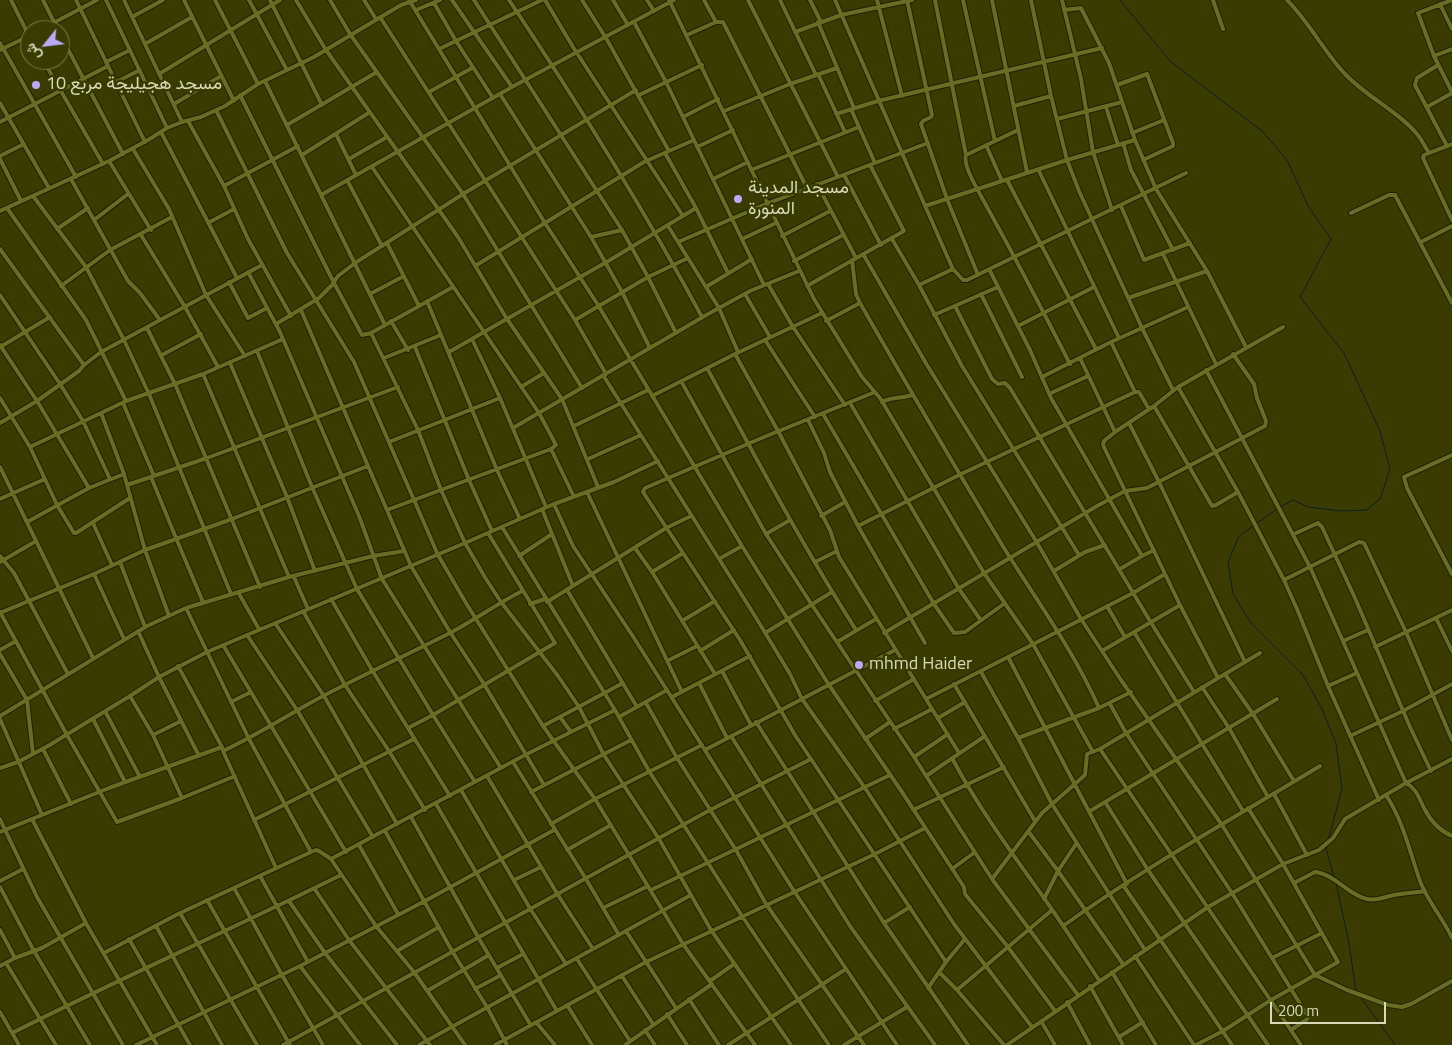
<!DOCTYPE html>
<meta charset="utf-8">
<style>
body{margin:0}
#map{position:relative;width:1452px;height:1045px;overflow:hidden;background:#393b00;font-family:"Titillium Web",Vazirmatn,sans-serif}
canvas{display:block}
.north{position:absolute;left:20px;top:20px;width:50px;height:50px;box-sizing:border-box;background:#393b00;border:1px solid #787b49;border-radius:50%;rotate:241deg;font-size:14px;font-weight:700;line-height:20px;text-align:center;color:#d6dab7}
.north::after{content:'';display:block;margin:auto;width:18px;height:22px;background:#b9abf7;clip-path:polygon(50% 0,100% 100%,50% 72%,0 100%)}
.scale{position:absolute;left:1270px;top:1002px;width:116px;height:22px;box-sizing:border-box;border:2px solid #d6dab7;border-top:0;padding-left:6px;font-size:15px;line-height:18px;white-space:nowrap;color:#d6dab7;-webkit-text-stroke:4px #393b00;paint-order:stroke}
</style>
<div id="map">
<canvas width="1452" height="1045"></canvas>
<div class="north">ش</div>
<div class="scale">200 m</div>
</div>
<script>
const g = document.querySelector('canvas').getContext('2d');
g.lineJoin = 'round';
function trace(path, color, width, dash) { g.strokeStyle = color; g.lineWidth = width; g.lineCap = dash ? 'butt' : 'round'; g.setLineDash(dash || []); g.stroke(path); }
function drawText(font, color, halo, rows, align = 'center') {
  g.font = font + ' "Titillium Web",Vazirmatn,sans-serif'; g.lineWidth = 5; g.setLineDash([]); g.textBaseline = 'middle'; g.strokeStyle = halo; g.fillStyle = color; for (const [text, x, y, turn = 0] of rows) {
    g.save(); g.translate(x, y); g.rotate((+turn || 0) * Math.PI / 180); g.textAlign = isNaN(turn) ? turn : align; if (halo) g.strokeText(text, 0, 0); g.fillText(text, 0, 0); g.restore();
  }
}
trace(new Path2D(`
 M1120,0L1170,61L1263,132L1287,160L1308,206L1331,239L1300,297L1344,353L1380,431L1390,469L1380,499L1367,510L1341,511L1308,507L1293,500L1280,507
 M1277,509L1239,536L1228,562L1233,594L1251,623L1303,675L1322,709L1336,744L1342,789L1328,841
 M1327,845L1326,848L1334,877
 M1336,883L1349,943L1356,992
 M1359,995L1395,1045`), '#0b1f28', 1);
const minor = new Path2D(`
 M11,0L30,38
 M43,0L58,30
 M76,0L145,142
 M106,0L167,128
 M124,0L182,122
 M184,0L234,101
 M215,0L258,84
 M249,0L287,70
 M270,0L322,105
 M296,0L326,50L458,237L507,319L562,399L598,487
 M330,0L350,34L463,194L582,388
 M364,0L376,19
 M409,0L545,223L598,305L742,546L829,685L902,792L964,887L965,894L1008,947L1055,1011
 M452,0L512,87
 M474,0L622,230L648,277L676,333
 M509,0C578,103 643,208 702,317
 M545,0L573,47L683,216
 M582,0L606,38L669,151
 M613,0L628,25
 M647,0L654,11
 M669,0L814,299L862,377L880,398L984,573L1033,644L1093,752
 M704,0L716,22
 M748,0L838,177
 M780,0L816,75
 M810,0L821,22
 M835,0L944,249L953,269L963,280H967L1186,173
 M877,0L902,96
 M907,0L932,115L931,117L923,121L921,124L947,199L978,275
 M935,0L966,155C962,166 981,195 987,207C1016,259 1043,311 1070,364
 M963,0L995,141
 M992,0L1027,172
 M1031,0L1051,96L1067,160L1079,191L1142,328L1173,390
 M1062,0L1081,79L1093,152L1112,210
 M1213,0L1223,29
 M1287,0C1310,23 1324,52 1346,75C1367,97 1399,112 1417,134C1422,140 1425,147 1429,153
 M1452,0L1418,13L1434,56L1452,92
 M434,3L456,41L493,98
 M1440,4L1452,29
 M416,10L440,0
 M1064,10L1081,8L1082,10L1109,63L1135,140L1156,189L1207,271L1246,347
 M132,17L163,0
 M380,17L575,320L606,374
 M634,22L666,82L764,285
 M818,22L854,108
 M40,30L97,0
 M795,32L841,15L912,0
 M60,34L123,154
 M687,35L716,22H723L807,188
 M0,43L76,177
 M145,44L192,17
 M439,49L542,0
 M0,50L29,36
 M1434,56L1452,49
 M43,60L103,164
 M106,62L130,50
 M1438,65L1417,78L1415,85L1447,146
 M159,74L280,0
 M818,74L845,132
 M265,81L385,325
 M116,82L140,70
 M1117,85L1147,74L1173,143V146L1143,160
 M429,92L472,68
 M500,94L591,237L622,292L650,348
 M240,95L334,283L362,335L371,333L453,287
 M639,95L702,65
 M0,103L49,188
 M174,104L221,76
 M1014,106L1051,96
 M1106,107L1118,145
 M1427,107L1452,93
 M851,109L875,163
 M216,110L287,253L354,362L438,555L466,603L543,726L595,799L683,944L755,1045
 M724,111L790,84L837,68
 M836,114L878,101L1102,48
 M683,117L718,99
 M1057,119L1122,102
 M188,121L224,186L248,239L291,316
 M0,122L108,66
 M287,125L377,72
 M161,132L237,278
 M1132,133L1164,120
 M336,134L356,175
 M1123,143L1131,170L1173,250
 M1452,144L1424,155L1423,158L1452,220
 M986,145L1002,181
 M697,147L733,130
 M133,149L169,209L206,295L245,356
 M665,153L696,208L728,273
 M302,155L370,112
 M966,155L1018,130
 M0,156L24,144
 M0,159L21,201
 M349,159L387,137
 M109,161L151,230
 M372,167L539,413L556,445L551,449L387,510
 M1038,169L1119,338
 M751,170L859,127
 M844,175L881,245
 M71,179L128,281L140,293L160,320
 M713,179L748,162
 M347,180L382,246
 M1007,180L1096,349
 M817,184L856,258
 M224,186L298,146
 M321,195L512,87L674,0
 M33,196L86,267L124,340L149,394L231,594
 M925,206L1067,160L1135,140
 M1121,206L1144,260L1190,243
 M7,208L86,320L126,401
 M0,211L109,161L148,140L167,128L182,122L201,117L225,106L258,84L314,57L401,5L416,0
 M1351,213L1389,195H1395L1452,303
 M94,220L128,194
 M208,223L234,209
 M668,226L719,308L738,352
 M57,229L88,208
 M141,235L185,307L218,367
 M782,236L830,211
 M591,237L622,230
 M742,239L776,223
 M892,239L919,285L962,366L1079,555
 M678,242L766,204L928,143
 M1421,242L1452,226
 M387,243L419,306
 M0,249L84,365L79,371L37,401L0,423
 M863,254L927,365L1036,541L1081,619L1121,680L1222,825L1315,975L1347,990L1388,1005L1402,1007L1411,1004L1452,981
 M1163,254L1216,364
 M852,260L856,294L860,303C907,385 955,467 1004,548C1037,601 1074,651 1099,708
 M794,261L843,235
 M475,266L644,162L694,140
 M989,269L1030,350L1051,398L1142,556L1120,569
 M248,272L280,332L359,516L382,579L501,768
 M229,282L248,318L267,308
 M768,284L793,327L845,405
 M919,285L953,269
 M61,286L110,250L172,217
 M807,286L904,231L870,165
 M706,287L752,259
 M370,294L404,276
 M745,294L770,337
 M981,294L1022,377
 M0,295L60,384L83,421L110,479
 M1128,298L1207,271
 M427,301L497,470L520,519
 M955,306L992,379L998,384L1005,383L1010,388L1150,621L1194,692
 M301,310L411,566L450,632L484,684L544,785
 M934,315L998,287
 M575,320L648,277L688,258
 M391,321L408,350
 M826,321L860,303
 M276,324L319,298L332,285L338,276L355,263L463,194L636,90
 M1018,326L1094,287
 M147,328L175,384L260,587
 M371,333L418,430L441,490L465,543L486,579L501,602L558,676L579,707L604,755L659,839L711,930L791,1045
 M472,339L500,398L546,507
 M765,340L815,417
 M1111,342L1135,392H1139L1149,409
 M0,345L37,401L89,488
 M0,347L50,317
 M415,347L469,480L492,531
 M257,351L312,487L357,589L433,715L475,782
 M449,352L610,260L696,208
 M735,354L778,431L830,530L839,557L959,753
 M162,355L201,334
 M384,358L441,335
 M1080,358L1115,432L1104,441L1103,445L1180,605L1218,678
 M230,363L287,497L315,571
 M84,365L101,352L262,265
 M707,368C755,456 802,545 856,630
 M1206,370L1310,567L1406,783C1417,789 1419,798 1424,808C1430,820 1440,831 1452,836
 M203,374L289,577
 M603,375L755,616L790,674L802,699L865,788L954,924L1032,1027
 M1042,377L1111,342L1188,307
 M681,381L766,534L812,605L914,757L992,879L1078,995
 M521,387L544,373
 M1178,387L1238,492L1284,580L1297,609L1328,686L1379,800
 M875,392L764,437L645,488L643,492L740,640L795,735L946,962
 M1049,394L1088,376
 M652,396L735,354L822,313
 M0,398L30,447L57,505L74,533H76L130,498
 M882,402C894,396 901,399 912,395
 M123,403L154,476
 M850,403L959,589L980,619
 M1154,406L1212,506L1216,505L1238,492
 M101,413L124,474L145,550L169,616
 M823,414L934,604L954,633L965,632L1005,603
 M808,420L824,453L830,472L858,526
 M1129,423L1159,482L1245,662
 M574,426L648,390
 M513,428L708,314L750,291L799,271
 M1115,432L1154,406L1178,387L1283,327
 M389,442L500,398
 M30,447L126,401L203,374L283,339
 M551,449L574,497
 M1452,455L1404,477L1407,488L1452,574
 M588,459L641,435
 M0,467L93,658
 M151,477L176,538L203,602
 M127,485L207,458L398,387
 M587,492L682,692
 M0,499L45,479
 M554,504L573,546L634,638L794,891L897,1045
 M542,509L573,586
 M821,516L845,502
 M27,522L89,488L124,474
 M93,523L112,565
 M502,527L615,710L649,771L742,916L829,1045
 M766,534L790,520
 M1294,534L1318,523L1322,527L1355,598L1410,727L1431,771
 M635,548L652,572L715,674
 M0,556L14,573L68,674
 M519,556L552,534
 M1142,556L1154,550
 M719,559L742,546
 M0,562L36,541
 M120,562L145,627
 M815,562L837,551
 M1054,571L1085,552L1105,545
 M652,572L683,553
 M94,574L124,639
 M294,577L308,609
 M1284,580L1359,542L1364,543L1406,632L1452,740
 M567,590L637,707
 M238,592L259,629
 M331,599L372,670L450,796
 M547,602L666,528L691,516
 M530,604L545,599
 M1107,606L1125,637
 M186,608L249,739L311,852
 M303,611L345,685L389,751L425,810
 M0,612L67,735L117,822L182,798L235,776
 M0,613L94,574L145,550L232,519L368,466
 M1436,618L1452,651
 M682,621L715,601
 M275,623L324,696L397,824
 M138,631L159,677L199,756
 M1134,632L1243,811
 M765,633L832,592
 M884,633L1097,506L1125,491L1147,488L1265,426L1266,421L1257,398L1254,384L1233,354
 M247,635L297,710L373,837
 M1343,641L1368,630
 M837,642L876,619
 M925,643L858,526L959,475L1135,392
 M223,645L346,852
 M1375,647L1452,610
 M0,650L16,641
 M700,651L734,630
 M1102,651L1180,605
 M0,654L27,700L33,754
 M1008,657L1127,884
 M667,661L697,646
 M178,666L222,747
 M722,671L751,725
 M981,672L1018,738L1052,804L1145,950
 M1225,674L1253,714L1294,781
 M699,683L727,738
 M954,684L1035,821
 M1328,686L1357,673
 M1202,687L1229,728L1268,797
 M130,696L153,735L182,798
 M672,697L750,656
 M926,699L1133,593L1165,574
 M875,701L914,679
 M231,702L251,692
 M646,703L677,758L736,850L766,904L864,1045
 M1110,704L1126,733L1232,893L1307,1015L1308,1018L1306,1020L1291,1030
 M105,711L140,777
 M0,716L147,626L186,608L289,577L373,556L404,551
 M560,717L571,732
 M619,717L667,690
 M938,718L965,702
 M0,719L42,815
 M93,719L125,782
 M756,722L884,923L968,1045
 M543,726L623,683
 M408,728L433,715L555,643L488,533
 M894,729L932,709
 M153,735L181,721
 M731,736L850,926L935,1045
 M1350,736L1403,711L1452,684
 M1018,738L1099,708L1131,692
 M865,739L890,722
 M43,749L71,804
 M1100,749L1260,653
 M705,750L895,650
 M223,751L276,868
 M914,757L948,734
 M952,758C978,807 1011,852 1044,898C1063,925 1081,953 1099,980
 M513,762L586,879L619,935
 M0,768L18,762L48,746L130,696L159,677L207,652L465,543L554,504L614,482L658,461
 M487,776L558,895L593,949
 M926,776L985,736
 M461,790L531,910L566,964
 M531,792L631,740
 M1274,794L1307,855
 M1386,795C1403,821 1409,849 1419,878C1425,898 1443,918 1452,938
 M1105,802L1148,870L1268,1045
 M436,804L557,1011
 M913,810L1004,767
 M1090,811L1277,699
 M411,817L478,937L530,1024
 M0,819L37,897L123,1045
 M32,819L87,925L157,1045
 M254,820L414,739
 M551,824L595,799L702,745
 M385,831L452,951L487,1007L507,1045
 M1028,831L1058,871L1123,964
 M0,832L109,788L222,747L223,751C251,738 277,722 303,707C351,680 401,658 450,633C474,620 497,604 522,591
 M359,845L398,914
 M567,850L611,825
 M331,859L525,755L615,710
 M952,869L975,852
 M260,876L308,962
 M992,879L1042,813L1085,775L1087,754L1100,749L1301,1045
 M514,880L541,867
 M0,881L23,869
 M1294,883L1315,872C1335,874 1348,895 1367,899C1375,901 1382,898 1390,896C1402,893 1414,893 1425,891
 M1123,885L1232,1045
 M0,887L34,951L90,1045
 M234,888L282,975L323,1045
 M314,888L349,940L430,1045
 M651,890L890,775
 M1044,899L1058,871L1076,844
 M207,900L290,1045
 M289,901L325,953L397,1045
 M603,908L648,886
 M180,913L257,1045
 M884,923L910,907
 M156,926L222,1045
 M1063,926C1145,867 1234,818 1320,766
 M0,930L15,958
 M626,931L676,1008
 M129,939L190,1045
 M397,951L439,927
 M104,953L180,913L311,852L316,850L319,851L331,859L376,926L414,972L465,1045
 M1135,956L1194,1045
 M1272,958L1322,933
 M577,959L630,1041
 M6,963L56,1045
 M0,966L15,958L42,948L86,923
 M300,966L360,1045
 M497,968L523,954
 M939,972L957,990L1004,1045
 M1112,972L1156,1045
 M622,976L653,1024
 M710,981L734,964
 M1090,986L1123,1045
 M928,988L946,962L965,939
 M475,989L501,975
 M957,990L1052,910
 M427,991L489,955
 M689,999L719,1045
 M1067,1002L1090,1045
 M567,1005L592,1045
 M0,1012L19,1045
 M667,1014L687,1045
 M1041,1021L1055,1045
 M536,1022L555,1045
 M645,1030L655,1045
 M12,1033C121,978 232,929 341,875
 M1119,1037L1143,1022
 M136,1045L300,966L425,901L554,830
 M283,1045L710,810L811,759
 M419,1045L691,895
 M495,1045L646,962L875,854L925,828
 M625,1045L712,984
 M728,1045L846,969
 M844,1045L907,1007
 M1007,1045L1208,907L1283,864L1319,850L1333,838L1345,819L1406,783L1452,759
 M1196,1045L1223,1031L1271,1000L1338,962L1283,864L1248,808`);
trace(minor, '#202100', 6);
trace(minor, '#696d24', 4);
for (const [x, y, r, color] of [
 [36,85,5,"#b9abf7"],
 [738,199,5,"#b9abf7"],
 [859,665,5,"#b9abf7"]
]) { const dot = new Path2D(); dot.arc(x, y, r, 0, 2 * Math.PI); g.fillStyle = color; g.fill(dot); trace(dot, '#393b00', 2); }
drawText('18px', '#d6dab7', '#393b00', [
 ["مسجد هجيليجة مربع 10",46,85],
 ["مسجد المدينة",748,189],
 ["المنورة",748,210],
 ["mhmd Haider",869,665]
], 'left');
</script>
